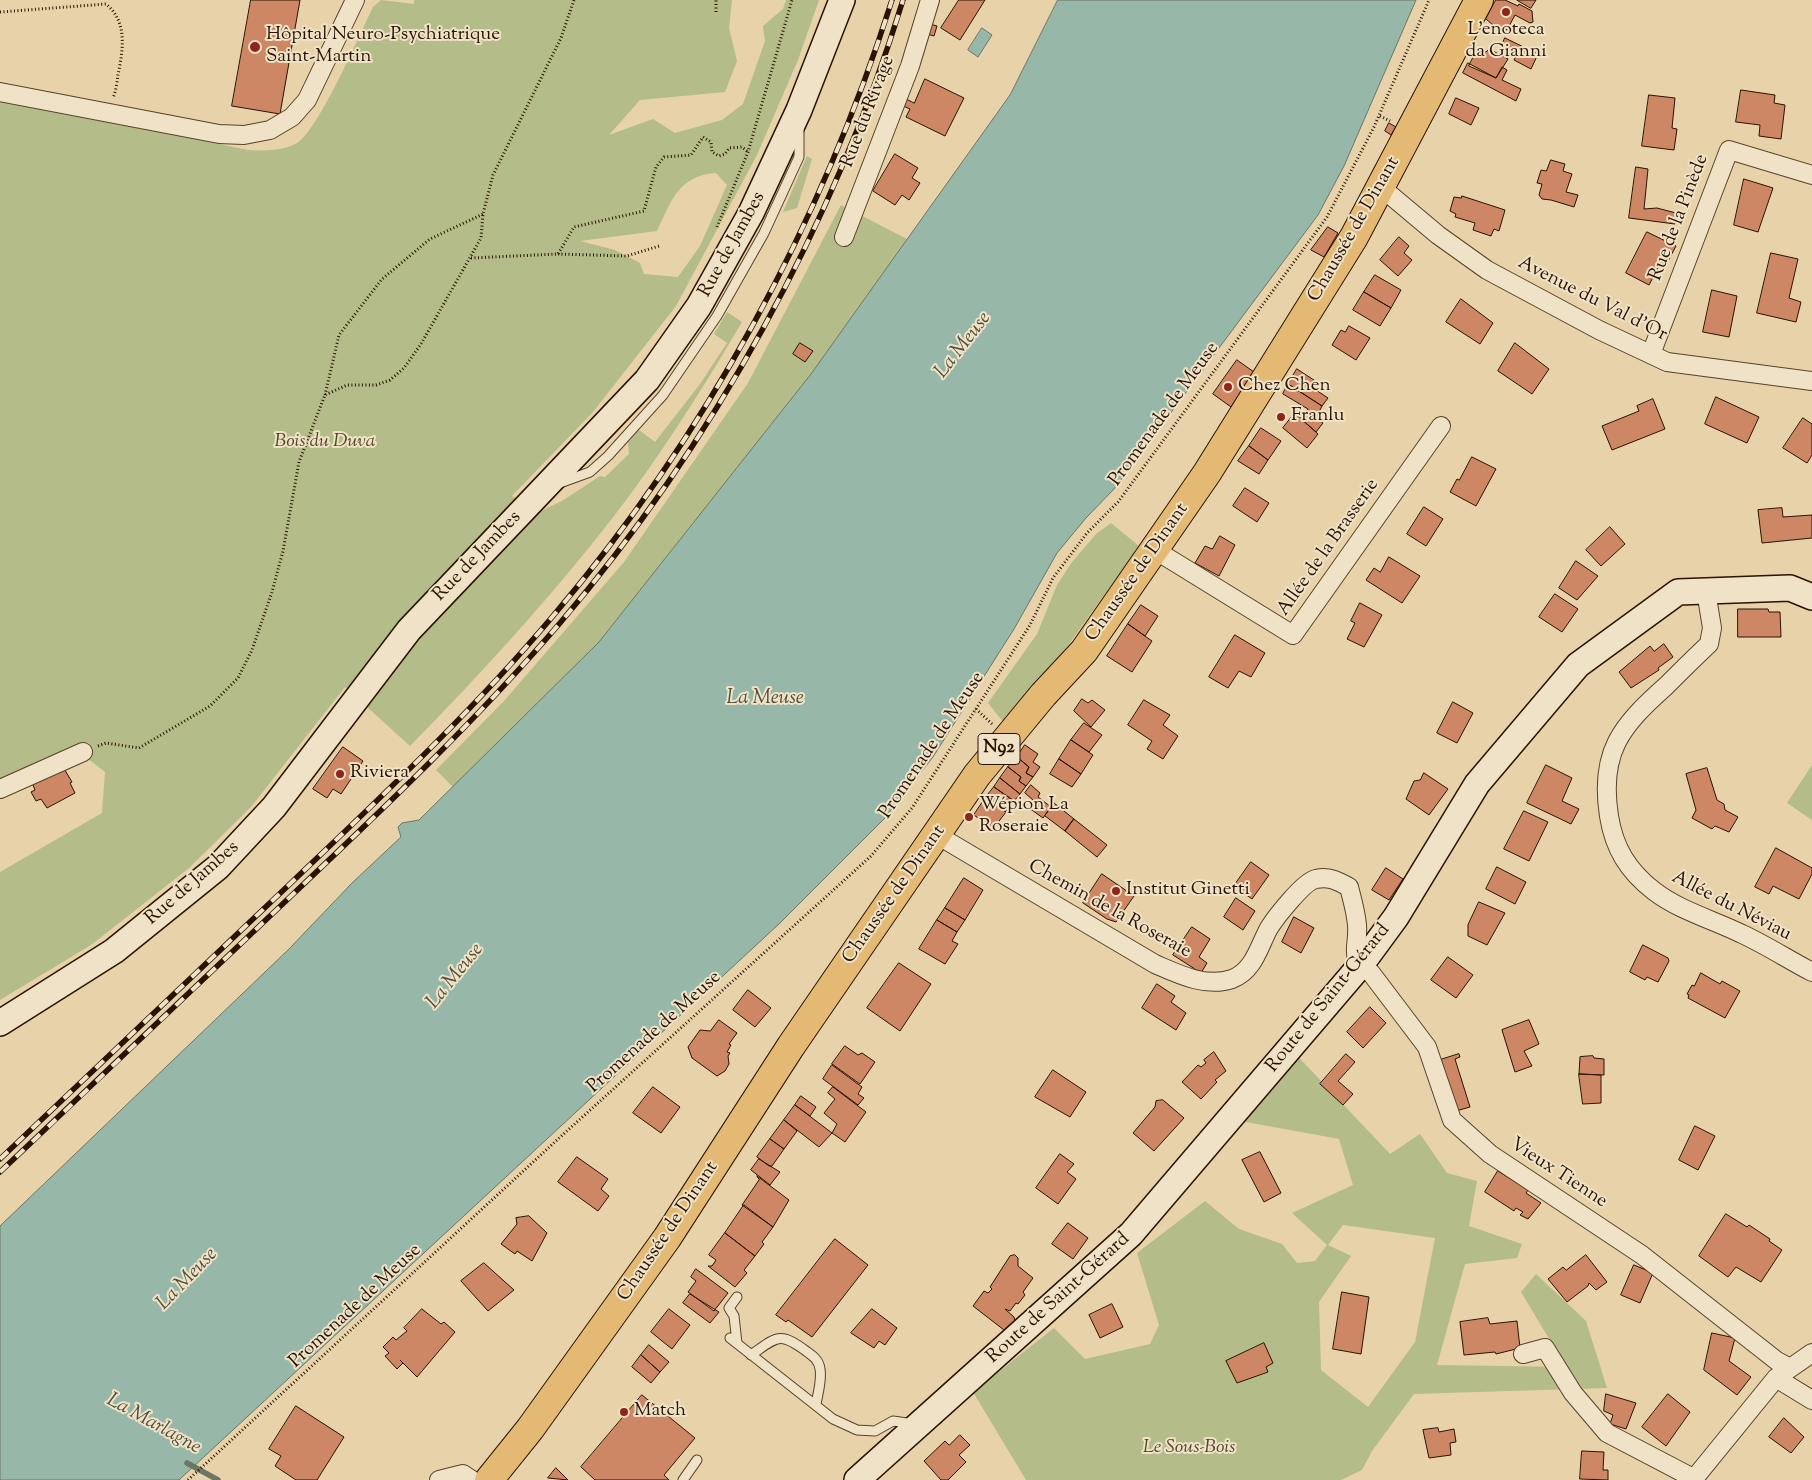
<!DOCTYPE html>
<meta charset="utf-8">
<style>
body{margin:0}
canvas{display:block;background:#e7d2a9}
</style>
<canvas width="1812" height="1480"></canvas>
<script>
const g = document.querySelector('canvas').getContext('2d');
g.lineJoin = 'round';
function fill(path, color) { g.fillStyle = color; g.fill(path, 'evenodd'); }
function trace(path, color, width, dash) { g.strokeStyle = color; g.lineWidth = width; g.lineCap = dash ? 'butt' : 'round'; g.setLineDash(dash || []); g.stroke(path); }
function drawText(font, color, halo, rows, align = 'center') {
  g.font = font + ' "Sorts Mill Goudy",serif'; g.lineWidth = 4; g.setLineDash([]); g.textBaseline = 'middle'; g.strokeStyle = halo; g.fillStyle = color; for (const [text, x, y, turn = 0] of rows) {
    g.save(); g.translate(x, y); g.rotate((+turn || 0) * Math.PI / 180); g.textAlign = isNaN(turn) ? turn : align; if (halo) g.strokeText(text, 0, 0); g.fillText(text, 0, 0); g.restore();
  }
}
fill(new Path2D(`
 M381,0L414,4V0H732L729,28L737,61L725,92L640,100L609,135L653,119L675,133L722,120L743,104L765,41L763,26L783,9L786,0H819L798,60L757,155L676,306L593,412L512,496L541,511L562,501L600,476L605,477L629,454L628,442L639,430L655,442L700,384L727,343L714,334L727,312L742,322C702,390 659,458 611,520C550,598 479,676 410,746L345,687L251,807L189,868L91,945L0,1000V872L102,813L105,772L83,755L0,787V99L248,150C263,151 283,151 297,143C318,131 360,34 373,7ZM716,173L727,185L700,246L678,277L644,274L640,263L615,250L580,241L657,231C672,200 678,176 716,173Z
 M807,156L812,159L797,208L783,212Z
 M841,205L907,239L811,374L599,642L454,788L436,770L504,701L624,562L748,383Z
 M1111,523L1139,546L1067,647L1004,723L988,703L1037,634L1057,585L1072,562L1096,534Z
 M1812,765V820L1787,803Z
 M1290,1048L1390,1154L1420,1134L1447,1173L1477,1181L1469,1226L1522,1244L1517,1258L1465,1264L1437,1365L1566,1367L1521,1292L1536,1274L1586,1321L1607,1388L1414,1394L1372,1451L1362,1470L1341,1480H1026L973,1392L1054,1328L1085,1359L1150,1344L1159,1325L1137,1253L1205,1201L1239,1229L1282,1244L1297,1263L1315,1261L1327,1245L1292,1213L1353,1185L1339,1139L1230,1119ZM1343,1225L1435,1238L1415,1342L1368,1407L1321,1370L1319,1302L1351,1256L1328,1245Z`), '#b4bc89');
const water = new Path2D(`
 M1058,0H1416L1344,166L1318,215L1114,489L1086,518L1057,553L1014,629L933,757L884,819L780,923L179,1480H0V1226L289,949L352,883L401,837L398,827L402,823L419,820L599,642L811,374L1010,95Z
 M982,28L992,35L978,57L968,50Z`);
fill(water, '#97b8a9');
trace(water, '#6b7665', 1);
trace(new Path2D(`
 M187,1463L218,1480`), '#6b7665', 5.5);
const building = new Path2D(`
 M251,0H300L280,114L232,106Z
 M959,0H985L960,40L941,28Z
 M1496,0H1505L1518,6L1519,4L1532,11L1533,22L1530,23L1515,15L1507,30L1493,25L1486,19Z
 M1517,0H1536L1531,8Z
 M930,24L937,26L934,36L927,34Z
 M1505,38L1538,54L1531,69L1514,60L1516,56L1501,48Z
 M1478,48L1486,52L1489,49L1508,59L1496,78L1469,66Z
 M1468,63L1496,78L1502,67L1507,70L1502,80L1521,89L1516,101L1463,73Z
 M925,79L964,98L945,136L906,117L910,109L901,105L904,98L914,103Z
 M1741,90L1775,95L1774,103L1785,105L1781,139L1759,136L1760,125L1736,122Z
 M1649,95L1675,98L1672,128L1677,129L1674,150L1642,146Z
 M1456,98L1479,108L1471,125L1449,114Z
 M1389,123L1396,127L1391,135L1385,131Z
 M895,154L918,168L912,178L920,183L909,200L902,195L895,205L873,191Z
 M1551,160L1565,164L1563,171L1572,174L1566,192L1578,195L1574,207L1551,200L1542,199L1539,195L1542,184L1537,183L1541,170L1546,171Z
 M1636,167L1648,169L1644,209L1657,208L1676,213L1675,224L1629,218Z
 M1744,179L1773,188L1758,232L1734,225Z
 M1462,196L1505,210L1499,231L1494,229L1491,236L1473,230L1475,223L1455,217L1456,214L1450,211L1454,197L1461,198Z
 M1328,227L1338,233L1324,257L1311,250Z
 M1647,232L1676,246L1666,265L1661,262L1649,285L1626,273Z
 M1399,237L1409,246L1404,253L1412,260L1398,276L1380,260Z
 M1771,253L1798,259L1789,298L1801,302L1796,322L1757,313Z
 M1375,275L1401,290L1391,308L1364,292Z
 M1712,290L1737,296L1729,337L1703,332Z
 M1364,292L1391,308L1380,326L1353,310Z
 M1461,299L1493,323L1480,344L1446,322Z
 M1349,326L1370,338L1356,360L1332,345L1341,330L1345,332Z
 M800,343L813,351L805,362L793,354Z
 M1515,343L1549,369L1532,394L1498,371Z
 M1237,360L1254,372L1231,407L1213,394Z
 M1297,369L1320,384L1316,390L1328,398L1322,406L1288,384Z
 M1288,384L1322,406L1316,418L1323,423L1316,432L1301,419L1308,409L1283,394Z
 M1716,397L1759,417L1747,443L1705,424Z
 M1653,399L1665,429L1612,450L1602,426L1639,411L1637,406Z
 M1295,413L1318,434L1307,448L1283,428Z
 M1803,418L1812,424V455L1807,463L1783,448Z
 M1261,428L1281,441L1268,460L1249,446Z
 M1249,446L1268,460L1259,474L1238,461Z
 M1472,457L1496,469L1476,506L1450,492L1457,479L1459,480Z
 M1245,488L1269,503L1257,522L1233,506Z
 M1424,507L1443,519L1426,546L1407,534Z
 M1782,508L1783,517L1812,515V538L1762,543L1758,510Z
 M1610,527L1625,544L1601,566L1586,550Z
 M1220,536L1235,545L1219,576L1195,563L1205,546L1212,549Z
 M1389,557L1420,576L1402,603L1366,580L1374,568L1380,572Z
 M1576,561L1598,576L1577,600L1559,588Z
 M1555,594L1578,609L1562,632L1539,617Z
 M1360,603L1382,615L1364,647L1347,639L1355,623L1351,621Z
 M1141,605L1158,616L1145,636L1128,624Z
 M1738,609H1768L1769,612H1780L1781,637H1738Z
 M1128,624L1152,641L1132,672L1107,656Z
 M1235,635L1265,653L1251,677L1239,671L1228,688L1209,677Z
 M1664,644L1673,657L1658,668L1659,670L1631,688L1619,672L1650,646L1654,651Z
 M1082,699L1088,703L1092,700L1105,710L1091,727L1074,711Z
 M1144,700L1170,715L1163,725L1178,736L1163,759L1147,749L1152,741L1128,725Z
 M1453,702L1473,713L1457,743L1437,733Z
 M1084,723L1102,735L1089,752L1071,740Z
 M1071,740L1093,755L1081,774L1059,759Z
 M1025,745L1038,754L1033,762L1040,767L1033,777L1026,773L1029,767L1017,757Z
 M343,747L363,761L341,794L333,789L327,798L313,789Z
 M1017,757L1029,767L1026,773L1033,777L1026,786L1019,781L1021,777L1008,767Z
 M1059,759L1081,774L1072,787L1050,774Z
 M1546,765L1572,778L1562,801L1579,809L1571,824L1527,803Z
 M63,767L72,782L70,783L75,793L47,808L41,799L36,801L31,792L35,790L31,780Z
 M1008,767L1021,777L1019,781L1026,786L1020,794L1000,778Z
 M1707,768L1717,800L1724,804L1725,810L1738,817L1729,832L1715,826L1712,829L1692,818L1696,810L1686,774Z
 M1424,773L1448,789L1429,815L1406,799L1414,781L1420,780Z
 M1000,778L1020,794L1014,801L994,787Z
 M1031,785L1040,793L1038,797L1051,807L1043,818L1029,808L1034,801L1025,793Z
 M994,787L1014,801L1006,812L986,797Z
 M986,797L1006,812L993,829L974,815Z
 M1054,803L1074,819L1065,831L1045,816Z
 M1524,811L1548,822L1529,861L1504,849Z
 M1074,819L1107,845L1097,857L1065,831Z
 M1776,848L1812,868V874L1799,899L1773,886L1769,894L1755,887Z
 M1251,862L1269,875L1252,899L1234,886Z
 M1497,867L1526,882L1515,904L1486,889Z
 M1386,868L1403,879L1389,900L1372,890Z
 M1102,874L1134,896L1116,922L1107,919L1083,903Z
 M964,878L983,890L965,920L945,908Z
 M1236,898L1255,911L1243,930L1224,917Z
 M1479,902L1505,913L1487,945L1468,936V925Z
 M945,908L965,920L957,932L937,920Z
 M1294,917L1314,928L1301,953L1282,942Z
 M937,920L957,932L952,941L958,944L945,964L919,949Z
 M1192,927L1210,939L1199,957L1207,963L1201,973L1173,955Z
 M1643,945L1668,958L1669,961L1658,982L1647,977L1645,980L1630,972Z
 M1448,957L1473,975L1456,998L1431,980Z
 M899,963L931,984L900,1031L867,1008Z
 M1701,973L1720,984L1722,981L1740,991L1725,1018L1688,998L1689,995L1687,994L1692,985L1694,986Z
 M1157,984L1175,996L1171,1002L1186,1013L1176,1030L1142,1008Z
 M748,990L771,1008L755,1027L733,1010Z
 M1370,1007L1386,1023L1363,1048L1347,1032Z
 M719,1020L737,1033L729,1044L731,1045L727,1052L730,1053L728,1056L729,1064L725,1071L717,1076L692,1058L688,1047L700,1030L710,1031Z
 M1529,1020L1539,1044L1524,1051L1532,1066L1515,1072L1502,1030Z
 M845,1046L858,1055L862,1053L875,1062L860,1084L832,1064Z
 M1214,1052L1226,1071L1215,1080L1217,1082L1201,1099L1182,1082L1198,1065L1201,1067L1206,1063L1204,1060Z
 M1346,1054L1355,1062L1338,1081L1353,1094L1343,1105L1320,1084Z
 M1459,1054L1460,1057L1455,1059L1470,1107L1456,1111L1440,1060Z
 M1593,1056L1594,1058L1604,1059V1075L1579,1074L1580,1057Z
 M832,1065L862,1087L858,1094L864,1098L858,1105L823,1079Z
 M1053,1070L1086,1092L1070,1117L1035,1097Z
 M1579,1074L1601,1075V1103L1583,1104Z
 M653,1087L680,1107L661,1133L633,1113Z
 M833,1087L866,1112L845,1142L832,1133L837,1124L824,1113L835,1099L828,1093Z
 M801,1096L816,1107L810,1116L795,1105Z
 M1163,1100L1184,1118L1154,1151L1133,1133L1155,1107L1156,1101Z
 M795,1105L832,1133L819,1147L784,1120Z
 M784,1120L797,1131L784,1149L770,1139Z
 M1695,1126L1715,1136L1698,1170L1679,1160Z
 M770,1139L784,1149L772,1166H769L757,1157Z
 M1260,1152L1281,1193L1264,1202L1242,1160Z
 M1060,1154L1074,1164L1067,1172L1076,1179L1058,1204L1036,1188Z
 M577,1157L608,1179L601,1189L609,1196L598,1211L558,1182Z
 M759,1159L780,1172L770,1185L751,1170Z
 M1498,1171L1528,1190L1526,1193L1541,1203L1528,1219L1520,1215L1523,1212L1516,1208L1514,1211L1485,1192Z
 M757,1176L789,1200L773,1227L742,1205L759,1180Z
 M744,1205L773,1227L762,1242L764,1244L755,1256L725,1233Z
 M1726,1214L1747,1227L1749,1225L1770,1239L1769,1241L1782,1250L1761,1282L1736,1267L1728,1277L1699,1256Z
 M529,1216L547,1233L532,1261L517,1251L515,1254L501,1244L517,1224L516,1218Z
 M1068,1223L1088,1238L1073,1259L1052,1244Z
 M725,1233L755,1256L744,1270L747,1273L735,1287L708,1266H712L716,1260L709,1255Z
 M835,1239L868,1265L812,1337L788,1320L786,1322L776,1315Z
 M1015,1255L1018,1258V1266L1033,1278L1023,1292L1025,1295L1018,1304L1016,1303L1010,1311L1005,1309L1014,1317L1015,1321L1004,1330L973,1306L984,1291L988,1293L992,1289L990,1287L1010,1256Z
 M1586,1255L1607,1282L1596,1290L1589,1283L1588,1286L1567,1302L1548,1279L1563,1267L1566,1270Z
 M484,1263L514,1290L488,1311L461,1281Z
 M1634,1265L1653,1273L1640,1303L1621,1295Z
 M696,1269L728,1293L714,1311L688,1292L696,1281L691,1277Z
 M1342,1292L1369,1297L1361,1354L1333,1349Z
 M690,1294L719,1312L710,1323L683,1303Z
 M1112,1304L1123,1327L1100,1338L1089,1315Z
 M422,1309L441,1324L444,1322L455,1332L417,1377L400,1360L403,1363L397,1369L385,1356L389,1353L383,1347L393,1337L396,1340L407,1331L404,1328Z
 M669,1309L690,1325L672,1349L651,1332Z
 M872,1309L897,1328L885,1345L879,1341L874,1348L851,1333Z
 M1488,1318L1490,1324L1517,1321L1520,1348L1496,1354L1495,1352L1464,1355L1460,1322Z
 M1712,1333L1735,1338L1729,1361L1751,1377L1737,1395L1704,1370Z
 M1264,1343L1273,1363L1266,1367L1268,1372L1237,1383L1226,1361Z
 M649,1345L669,1362L660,1372L641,1355Z
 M641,1355L660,1372L651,1383L632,1367Z
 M1606,1394L1636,1403L1626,1429L1610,1424L1613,1415L1604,1411Z
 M1668,1394L1690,1412L1666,1446L1642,1427Z
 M642,1395L695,1438L664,1475L669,1480H595L581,1467Z
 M296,1406L344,1437L317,1480H296L275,1466L281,1456L269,1449Z
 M1784,1418L1804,1437L1791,1453L1769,1437Z
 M1438,1428L1439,1432L1454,1429L1456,1442L1450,1443L1451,1455L1429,1458L1423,1430Z
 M960,1435L970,1445L959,1455L966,1462L948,1480H941L924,1461L945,1441L949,1445Z
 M1582,1451L1604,1452L1603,1470H1608V1480L1580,1479Z
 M556,1468L568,1480L548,1478Z`);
fill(building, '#cd8764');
trace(building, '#291300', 1);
const lane = new Path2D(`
 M557,484L590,472L608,456L663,395L717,316L764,233L799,157V127
 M730,1338L833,1419L857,1430L875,1431L893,1421L914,1424
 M737,1343L734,1316L729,1308L737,1297
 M751,1355C777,1337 779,1331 806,1351C813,1356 819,1360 820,1369C822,1380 818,1393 816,1404
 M683,1480L697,1460`);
const street = new Path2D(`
 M0,92L219,134L244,135L270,130L292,117L307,100L355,0
 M1382,188L1438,235L1487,270L1599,330L1667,362L1812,381
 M844,237L910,66L930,0
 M1651,354L1729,150L1812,175
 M1155,550L1293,635L1441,426
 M1706,591L1712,628L1709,644C1694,658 1680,672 1666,686C1621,726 1599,752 1609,816C1614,848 1628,871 1654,891C1680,911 1714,920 1742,934C1766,945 1789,960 1812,972
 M0,789L83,752
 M937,835L1155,964C1178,974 1206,988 1232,979C1254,971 1259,946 1269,928C1276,917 1304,881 1316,879C1329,876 1338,881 1349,887C1352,899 1356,912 1357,925C1359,948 1347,958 1371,973L1427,1047L1452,1120L1490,1154L1642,1255L1777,1361L1790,1368
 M1523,1354L1545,1348L1573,1393L1607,1433L1695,1479
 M1776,1378L1812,1400
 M439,1480L463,1474L472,1480
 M1693,1480L1776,1378L1812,1353`);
const secondary = new Path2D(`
 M0,1023L114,951L218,867L274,807L409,630L647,380L699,306L751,213L799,110L842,0
 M857,1480L1131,1234L1360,966L1396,917L1477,784L1578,665L1678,592L1790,588L1812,597`);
const primary = new Path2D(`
 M489,1480L530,1429L667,1238L791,1046L977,775L1043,695L1084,651L1207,473L1354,237L1479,0`);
trace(lane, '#58432a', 11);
trace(street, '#58432a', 20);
trace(secondary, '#291300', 28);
trace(primary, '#291300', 30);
trace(new Path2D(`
 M0,12L106,4C128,22 123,50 118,75C117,82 116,91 113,98
 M716,12V0
 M1380,116L1390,121
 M717,227L748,152L792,0
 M558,254L627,256L659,246
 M471,258L558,254L574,227L644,211L656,167L664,157L691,155L703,137L711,142L712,152L719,156L725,154L729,148L742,147L748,152
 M325,395L339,335L382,279L430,239L483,214
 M976,709L992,724
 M98,746L106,743L139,748L210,706L238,678L252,650L272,592L283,551L299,462L325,395L347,385H376L390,380L404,368L421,344L481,238L483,214L493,175L561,38L574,0
 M188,1480L557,1140L871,856L912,808L1030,625L1053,578L1087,533L1118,502L1327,217L1374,127L1429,0`), '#291300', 3, [1, 2.5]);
trace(lane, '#efe2c7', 9);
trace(street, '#efe2c7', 18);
trace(secondary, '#efe2c7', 25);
trace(primary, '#e4b974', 28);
const rail = new Path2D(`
 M0,1159C97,1067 195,974 292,882C382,796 473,711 553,616C705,437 821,224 892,0
 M0,1172C97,1081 193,989 290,897C383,809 476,721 560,623C712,445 834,225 903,0`);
trace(rail, '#291300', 5.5);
trace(rail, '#efe2c7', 4, [11]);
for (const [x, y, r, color] of [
 [1506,12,5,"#8f2418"],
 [255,47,6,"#8f2418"],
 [1228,387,5,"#8f2418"],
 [1281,417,5,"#8f2418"],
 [340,774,5,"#8f2418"],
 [969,817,5,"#8f2418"],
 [1116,891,5,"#8f2418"],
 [624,1412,5,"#8f2418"]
]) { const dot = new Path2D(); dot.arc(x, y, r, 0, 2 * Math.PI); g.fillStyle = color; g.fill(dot); trace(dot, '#efe2c7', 2); }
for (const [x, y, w] of [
 [999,749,42]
]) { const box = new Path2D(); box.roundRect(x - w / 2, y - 15.5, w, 31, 4); g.fillStyle = '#efe2c7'; g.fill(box); trace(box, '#291300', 1); }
drawText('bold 18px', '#291300', null, [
 ["N92",999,749]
]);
drawText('19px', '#291300', '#efe2c7', [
 ["L'enoteca",1506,31,"center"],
 ["da Gianni",1506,53,"center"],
 ["Hôpital Neuro-Psychiatrique",266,36],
 ["Saint-Martin",266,58],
 ["Chez Chen",1238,387],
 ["Franlu",1291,417],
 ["Riviera",350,774],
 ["Wépion La",979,806],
 ["Roseraie",979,828],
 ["Institut Ginetti",1126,891],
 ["Match",634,1412]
], 'left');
drawText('19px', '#291300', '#efe2c7', [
 ["Rue du Rivage",869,112,-69],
 ["Rue de la Pinède",1680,218,-69],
 ["Chaussée de Dinant",1355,230,-60],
 ["Rue de Jambes",733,245,-61],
 ["Avenue du Val d'Or",1592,300,27],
 ["Promenade de Meuse",1165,415,-54],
 ["Allée de la Brasserie",1329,548,-55],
 ["Rue de Jambes",478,557,-46],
 ["Chaussée de Dinant",1138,573,-55],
 ["Promenade de Meuse",933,746,-56],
 ["Rue de Jambes",193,884,-41],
 ["Chaussée de Dinant",895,895,-55],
 ["Allée du Néviau",1731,907,27],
 ["Chemin de la Roseraie",1109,910,29],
 ["Route de Saint-Gérard",1329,999,-51],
 ["Promenade de Meuse",655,1033,-42],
 ["Vieux Tienne",1558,1174,33],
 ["Chaussée de Dinant",669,1232,-56],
 ["Route de Saint-Gérard",1059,1299,-42],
 ["Promenade de Meuse",356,1307,-43]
]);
drawText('italic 19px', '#534629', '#efe2c7', [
 ["Bois du Duva",325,443],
 ["Le Sous-Bois",1189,1449]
]);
drawText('italic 20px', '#504d3b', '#efe2c7', [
 ["La Meuse",964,346,-52],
 ["La Meuse",765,700],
 ["La Meuse",456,977,-51],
 ["La Meuse",188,1280,-46],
 ["La Marlagne",153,1425,29]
]);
</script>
